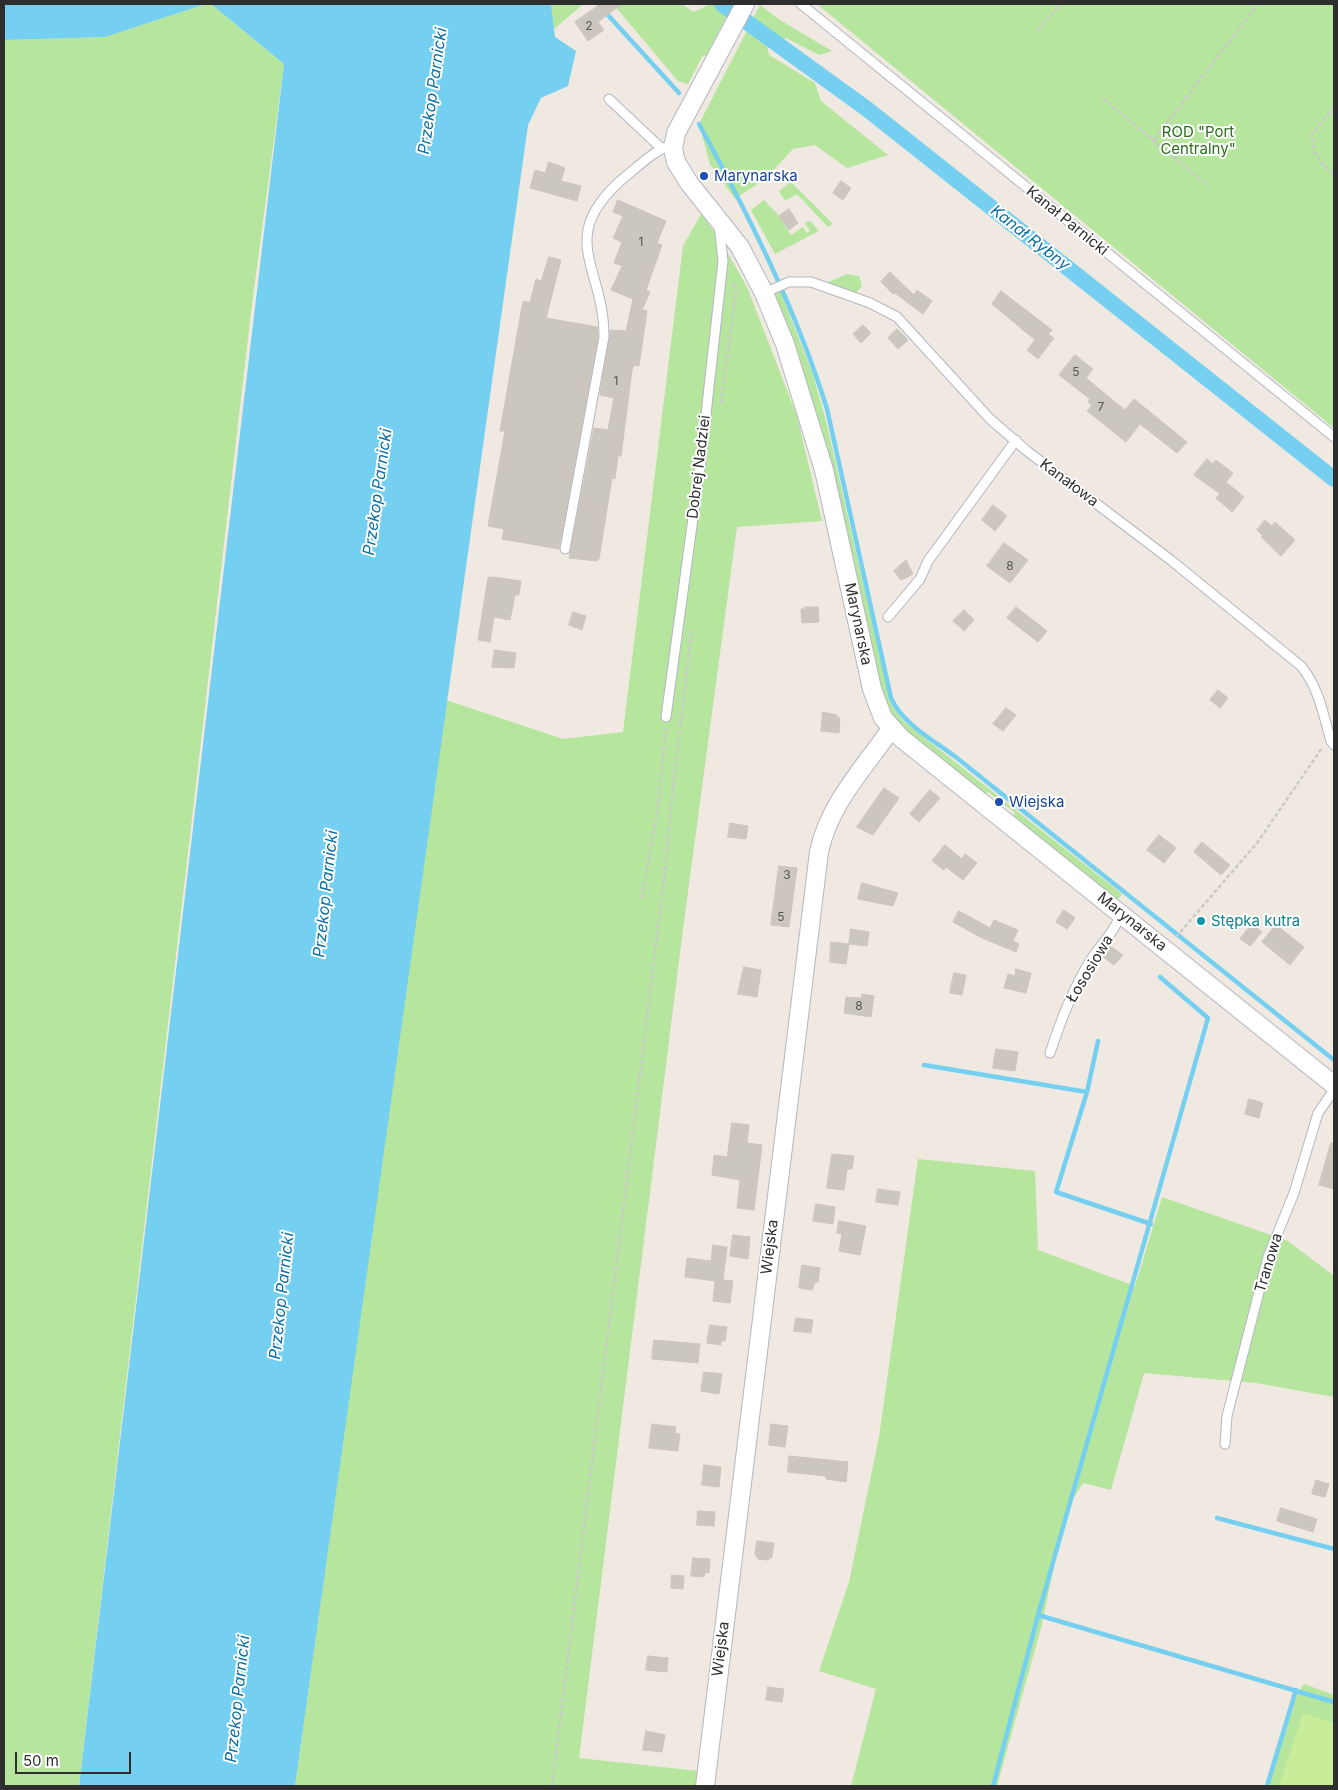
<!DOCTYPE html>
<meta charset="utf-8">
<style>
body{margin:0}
#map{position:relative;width:1338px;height:1790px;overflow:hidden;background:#efe9e1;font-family:Inter,sans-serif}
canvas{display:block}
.frame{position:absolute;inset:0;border:5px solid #2e2e2e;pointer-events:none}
.scale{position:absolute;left:15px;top:1752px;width:116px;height:22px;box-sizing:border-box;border:2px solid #2e2e2e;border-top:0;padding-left:6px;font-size:15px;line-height:18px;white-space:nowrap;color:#2e2e2e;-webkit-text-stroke:4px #fff;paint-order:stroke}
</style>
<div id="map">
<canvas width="1338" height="1790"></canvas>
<div class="frame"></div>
<div class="scale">50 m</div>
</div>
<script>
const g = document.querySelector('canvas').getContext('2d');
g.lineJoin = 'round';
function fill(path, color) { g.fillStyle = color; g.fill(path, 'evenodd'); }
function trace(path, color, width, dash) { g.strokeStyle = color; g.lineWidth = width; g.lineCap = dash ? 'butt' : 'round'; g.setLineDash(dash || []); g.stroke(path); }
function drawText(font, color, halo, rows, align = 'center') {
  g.font = font + ' Inter,sans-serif'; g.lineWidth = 4; g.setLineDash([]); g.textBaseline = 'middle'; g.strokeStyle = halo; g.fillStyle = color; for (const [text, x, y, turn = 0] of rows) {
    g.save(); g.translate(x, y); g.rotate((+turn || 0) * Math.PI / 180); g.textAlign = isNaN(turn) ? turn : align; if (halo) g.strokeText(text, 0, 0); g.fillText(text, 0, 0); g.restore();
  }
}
fill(new Path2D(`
 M206,4H211L284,64L252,304L79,1786H4V40L105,37Z
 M551,4H579L581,6L554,29Z
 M613,4H681L694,12L710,4H733L706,56L703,55L688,84L678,81Z
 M817,4H1334V428Z
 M760,5L780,20L832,51L819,55L786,38L767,46L769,55L815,83L821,101L888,155L847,168L815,145L793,149L766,178L735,199L710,164L699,124Z
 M791,182L833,224L828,227L797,194L785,201L779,191Z
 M764,200L779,216L791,235L803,227L807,233L810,231L805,223L810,221L819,231L775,254L751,210Z
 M701,214L721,241L747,287L797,416L822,521L737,527L683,929L579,1758L699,1771L697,1786H295L446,700L563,739L623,732L683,246Z
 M847,274L859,276L862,286L856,293L824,284Z
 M780,290L813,375L826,421L890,701L902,720L1122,894L1117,901L1013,816L1015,813L988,792L986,794L897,723L883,697L852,559L773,292Z
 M918,1159L1035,1171L1038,1250L1135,1286L1162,1197L1288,1241L1334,1276V1397L1256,1383L1144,1373L1111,1490L1083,1483L1066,1510L1041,1628L997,1786H851L876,1689L819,1671L849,1582L879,1437Z
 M1304,1684L1334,1695V1786H1269L1296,1697Z`), '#b6e59e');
fill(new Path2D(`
 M1303,1713L1334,1723V1786H1279Z`), '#c9ec9a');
fill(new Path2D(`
 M4,4H206L105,37L4,40Z
 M211,4H551L555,37L576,51L568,86L541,98L528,125L295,1786H79L284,64Z`), '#75cff0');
trace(new Path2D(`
 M599,4V5
 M607,14L679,93
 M699,124C749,216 796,309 827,409L891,698C903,725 935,741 957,758L1334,1060
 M924,1065L1087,1092L1056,1192L1151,1224
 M1087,1092L1098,1041
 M1217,1518L1334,1549
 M1038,1615L1334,1702
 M993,1786L1038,1615L1208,1018L1160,977
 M1267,1786L1296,1690`), '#75cff0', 4.5);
trace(new Path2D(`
 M722,4L867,109L1334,479`), '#75cff0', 16);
const building = new Path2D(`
 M601,4H622L598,22L604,30L588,41L575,22Z
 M549,162L565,168L561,181L581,186L577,201L530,188L535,170L545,173Z
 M841,181L851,188L843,200L833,193Z
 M618,200L666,221L657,243L662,245L646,290L650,292L642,310L647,311L641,352L639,366L634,365L632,370L621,456H618L615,479L612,478L599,559L597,561L569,558L594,428L608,430L614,398L600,395L610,330L626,331L633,299L611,290L622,266L614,263L622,242L613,238L623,216L613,212Z
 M789,209L798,223L789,230L779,216Z
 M549,257L561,260L546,318L597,327L598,337L559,549L502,539L504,529L488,526L505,431H500L522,306L524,301L530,303L536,279L541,281Z
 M890,272L914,295L917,290L932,301L923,314L895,293L893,294L881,282Z
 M1001,291L1052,330L1048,334L1054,338L1038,359L1027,350L1035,340L992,304Z
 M863,325L871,333L861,343L853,334Z
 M897,329L908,340L898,349L888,338Z
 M1075,355L1093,369L1086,378L1125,410L1134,399L1187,442L1177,453L1140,424L1126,442L1087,411L1092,405L1088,402L1090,399L1059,375Z
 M1207,459L1213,464L1216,460L1233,473L1226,482L1244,497L1232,512L1216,498L1220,494L1194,475Z
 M993,505L1007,516L995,531L982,520Z
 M1265,520L1272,526L1275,522L1295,540L1281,556L1261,537L1263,536L1257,530Z
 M1004,543L1028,560L1010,583L987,566Z
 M906,560L913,574L901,580L894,571Z
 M493,577L521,581L519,595H515L510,620L494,617L490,642L478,640L488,578Z
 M805,607H818L819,622L802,623L801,609H805Z
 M1016,607L1047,631L1038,642L1007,618Z
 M964,610L974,620L964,631L953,621Z
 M573,612L586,616L582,630L569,625Z
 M495,650L516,653L514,668L492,667Z
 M1218,690L1228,698L1220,708L1210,700Z
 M1006,708L1016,715L1003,731L993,724Z
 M823,712L837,715V718H840L839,733L821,731Z
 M884,788L899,798L873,835L857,827Z
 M930,790L940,798L919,822L910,814Z
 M730,823L748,826L746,839L728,837Z
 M1159,835L1176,848L1164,863L1147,850Z
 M1202,842L1230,865L1221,875L1194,852Z
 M945,845L962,859L965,854L977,863L963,880L946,867L944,870L932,861Z
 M779,866L797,868L789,927L771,925Z
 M862,883L898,893L893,906L858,899Z
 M1064,910L1075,918L1067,929L1056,922Z
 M959,911L990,928L994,920L1018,930L1013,941L1019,944L1016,952L982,938L953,922Z
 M1252,924L1262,932L1250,946L1240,939Z
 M1276,925L1304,947L1290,965L1262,942Z
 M851,929L869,932L867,946L849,944Z
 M831,942L849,944L846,964L830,962Z
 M1110,946L1123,955L1114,965L1103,957Z
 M744,967L761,970L757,997L738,994Z
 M1016,969L1031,973L1026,993L1004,988L1008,974L1015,976Z
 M954,973L966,975L962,995L950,993Z
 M862,994L874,996L871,1017L844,1013L846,997L861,998Z
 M996,1049L1018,1052L1015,1071L993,1068Z
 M1249,1099L1263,1103L1259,1118L1245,1114Z
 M732,1123L749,1125L747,1143L762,1145L754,1210L737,1208L740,1180L712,1175L714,1155L727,1157Z
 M1331,1143L1334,1144V1189L1319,1185Z
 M832,1154L854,1156L852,1169H847L844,1190L827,1188Z
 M878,1189L900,1192L898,1205L876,1202Z
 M816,1204L835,1207L833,1224L813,1221Z
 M839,1221L866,1226L860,1255L839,1251L842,1234L837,1233Z
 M733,1235L750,1237L748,1259L730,1256Z
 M713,1245L727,1247L723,1280L733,1281L730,1303L713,1301L715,1281L685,1277L687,1258L711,1261Z
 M802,1265L820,1268L818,1282H815L812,1290L799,1288Z
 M796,1318L813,1320L811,1333L794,1331Z
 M710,1325L727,1327L725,1341H721V1345L707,1343Z
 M654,1340L700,1344L698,1363L652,1359Z
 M704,1372L722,1374L719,1394L701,1391Z
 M652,1424L676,1427L675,1433L680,1434L678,1451L649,1448Z
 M771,1424L788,1426L785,1447L769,1445Z
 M789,1456L848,1462L846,1482L826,1479V1476L788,1472Z
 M704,1465L721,1467L719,1487L702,1485Z
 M1316,1480L1329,1484L1325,1497L1312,1494Z
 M1281,1508L1317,1519L1313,1532L1277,1521Z
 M698,1511L715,1512L714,1526L697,1525Z
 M757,1541L774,1543L772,1557L768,1560L758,1559L755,1554Z
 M693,1558L710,1559L709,1573L705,1572L704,1577L691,1576Z
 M672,1575L684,1576L683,1589L671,1588Z
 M648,1656L668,1658L667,1672L646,1670Z
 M768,1687L784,1689L782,1702L766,1700Z
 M646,1731L665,1735L662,1752L643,1750Z`);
fill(building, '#cbc7bf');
trace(building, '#cbc5ba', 1);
const service = new Path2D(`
 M801,4L1334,437
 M609,99L660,147
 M764,293L789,282H811L870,303L897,317L990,419L1027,451L1172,561L1301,666C1319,688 1323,714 1331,741L1334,745
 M565,549L604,337C605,267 553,237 626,176C642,163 655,150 673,144
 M888,617L920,579L928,561L1016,440
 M666,717L701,459L723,261L719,225
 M1050,1053C1061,1020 1073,988 1092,958C1102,943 1116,930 1121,913
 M1225,1444L1227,1416L1268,1257L1294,1193L1318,1113L1334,1090`);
const minor = new Path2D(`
 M745,4L676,133L673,149L676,162L689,183L740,247L764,293L785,344L824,470L872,689L883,718L901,738L1334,1085
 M705,1786L819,852C829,804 864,768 891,729`);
trace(service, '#b4b7c1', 11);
trace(minor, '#b4b7c1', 20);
trace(new Path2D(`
 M1038,30L1060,4
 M1103,98L1209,187
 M1334,107L1312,134C1313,155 1318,161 1334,174
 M1154,140L1258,4
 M721,403L736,290L733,282
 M642,898L658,808L666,728
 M1176,937L1257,843L1322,748
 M552,1786L664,880L672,797L692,629`), '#c9c9c9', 2.5, [4, 2.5]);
trace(service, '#fff', 9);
trace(minor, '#fff', 18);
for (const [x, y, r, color] of [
 [704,176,5,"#1a4fb4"],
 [999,802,5,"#1a4fb4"],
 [1201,921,5,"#0f9aa8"]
]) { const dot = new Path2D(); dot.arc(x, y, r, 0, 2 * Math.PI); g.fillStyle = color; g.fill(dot); trace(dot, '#fff', 2); }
drawText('12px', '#555452', null, [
 ["2",589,26],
 ["1",641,242],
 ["5",1076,372],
 ["1",616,381],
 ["7",1101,407],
 ["8",1010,566],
 ["3",787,875],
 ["5",781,917],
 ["8",859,1006]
]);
drawText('15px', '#2c6e1b', '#fff', [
 ["ROD \"Port",1198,132],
 ["Centralny\"",1198,149]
]);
drawText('15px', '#164399', '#fff', [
 ["Marynarska",714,176],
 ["Wiejska",1009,802]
], 'left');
drawText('15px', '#2e2e2e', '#fff', [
 ["Kanał Parnicki",1067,221,39],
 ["Dobrej Nadziei",699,467,-83],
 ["Kanałowa",1069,483,37],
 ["Marynarska",858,624,78],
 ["Marynarska",1132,922,39],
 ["Łososiowa",1090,969,-59],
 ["Wiejska",770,1247,-83],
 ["Tranowa",1269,1263,-73],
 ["Wiejska",721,1649,-83]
]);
drawText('15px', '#0d838f', '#fff', [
 ["Stępka kutra",1211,921]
], 'left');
drawText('italic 16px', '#0d6fa3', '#fff', [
 ["Przekop Parnicki",433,91,-82],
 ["Kanał Rybny",1030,238,38],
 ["Przekop Parnicki",378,492,-82],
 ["Przekop Parnicki",326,894,-84],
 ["Przekop Parnicki",282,1296,-84],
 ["Przekop Parnicki",238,1699,-84]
]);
</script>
